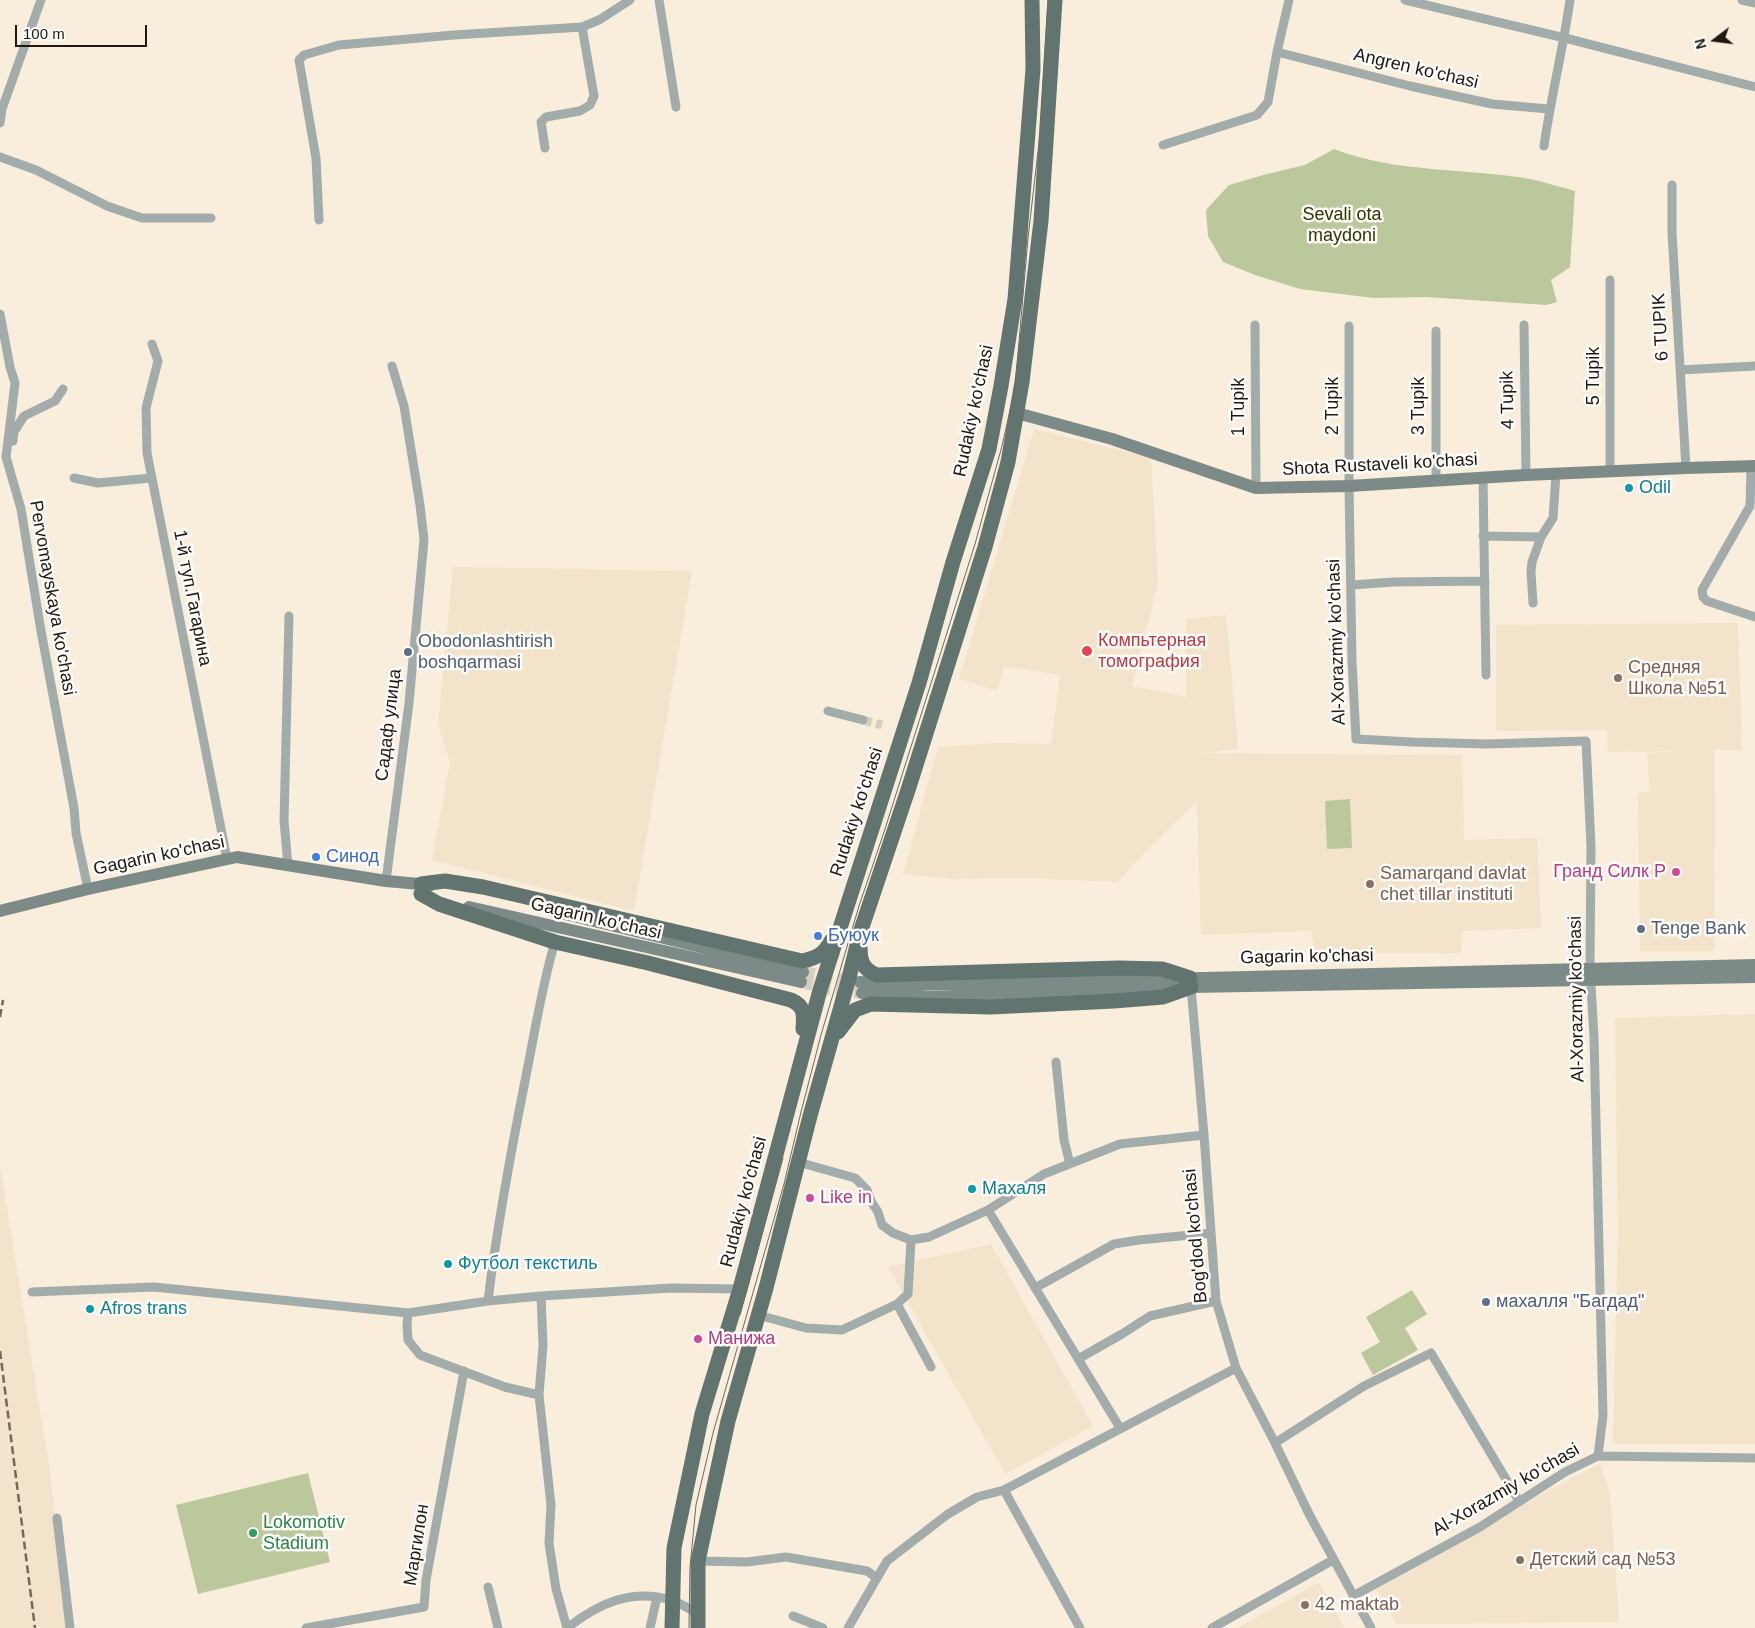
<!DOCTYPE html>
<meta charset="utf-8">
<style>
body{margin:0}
#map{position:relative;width:1755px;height:1628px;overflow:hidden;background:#f9eedc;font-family:Arial,sans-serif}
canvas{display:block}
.north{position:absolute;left:1690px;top:15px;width:50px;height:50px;-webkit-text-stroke:4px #fffcf9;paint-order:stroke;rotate:255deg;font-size:14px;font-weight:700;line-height:20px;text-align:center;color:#1d1912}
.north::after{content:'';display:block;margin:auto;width:18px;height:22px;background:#1d1912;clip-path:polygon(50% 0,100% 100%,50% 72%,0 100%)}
.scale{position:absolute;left:15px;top:25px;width:132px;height:22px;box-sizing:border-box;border:2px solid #1d1912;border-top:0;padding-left:6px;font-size:15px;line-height:18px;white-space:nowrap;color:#1d1912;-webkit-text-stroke:4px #fffcf9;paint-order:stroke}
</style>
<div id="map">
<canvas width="1755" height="1628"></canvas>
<div class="north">N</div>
<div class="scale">100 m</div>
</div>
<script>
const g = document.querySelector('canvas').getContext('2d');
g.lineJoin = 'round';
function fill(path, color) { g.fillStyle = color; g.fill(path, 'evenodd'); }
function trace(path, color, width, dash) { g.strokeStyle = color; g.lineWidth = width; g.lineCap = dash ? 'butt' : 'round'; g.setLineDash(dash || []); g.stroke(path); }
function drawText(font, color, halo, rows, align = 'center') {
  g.font = font + ' Arial,sans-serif'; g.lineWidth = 5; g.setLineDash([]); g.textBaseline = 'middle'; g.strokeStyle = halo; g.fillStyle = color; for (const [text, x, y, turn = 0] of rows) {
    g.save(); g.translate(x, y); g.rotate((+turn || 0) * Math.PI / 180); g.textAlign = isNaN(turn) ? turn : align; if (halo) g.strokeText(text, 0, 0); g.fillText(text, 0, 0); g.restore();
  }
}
fill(new Path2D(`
 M1034,429L1151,458L1158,584L1132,686L1186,697V619L1226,615L1238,749L1202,753L1462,755L1464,840L1537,838L1541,928L1463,931L1461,953L1315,954L1311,931L1201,935L1197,802L1143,854L1118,882L1025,878L952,879L903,874L938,747L998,743L1051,744L1060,675L1004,666L997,691L959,679Z
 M453,567L692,571L634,911L432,860L450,762L438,724Z
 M1738,623L1742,750H1715L1714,951H1640L1638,793L1650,792L1647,753L1688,751L1608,752L1607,730L1496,731V625Z
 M1755,1014V1444H1613L1618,1231L1615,1018Z
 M0,1166L49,1465L68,1628H0Z
 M991,1244L1093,1426L1005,1474L888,1267Z
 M1600,1463L1610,1493L1619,1622L1397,1624L1376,1589L1473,1530Z
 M1319,1583L1345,1628H1237L1318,1583Z`), '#f2e3ca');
fill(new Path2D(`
 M1334,149C1396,173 1466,168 1530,179C1545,182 1560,187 1575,191L1570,267L1551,280L1557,302L1546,305L1426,297L1374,298L1300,289L1255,275L1223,262L1208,236L1206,210L1229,185L1267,174L1305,165Z
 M1350,799L1352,848L1327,849L1325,801Z
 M1412,1290L1427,1314L1405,1328L1418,1350L1373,1375L1361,1353L1380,1342L1366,1317Z
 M308,1473L330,1562L198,1594L176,1505Z`), '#bac89b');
trace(new Path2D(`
 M863,720L882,725`), '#d8cebe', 9, [9, 4.5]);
trace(new Path2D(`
 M803,972L858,982
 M801,982L829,989L862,993`), '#d8cebe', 12, [12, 6]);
trace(new Path2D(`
 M659,0L676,107
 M1405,0L1565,38L1755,87
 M1742,0L1755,3
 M1277,52L1410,86L1492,104L1549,109
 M0,123L2,109L41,0
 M1163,145L1257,115L1268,102L1277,52L1289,0
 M1544,146C1551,97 1563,49 1570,0
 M545,148L541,122L546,117L580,111L590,105L594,96L582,27
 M0,157L36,170L107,206L142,218H211
 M1672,185V233L1686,468
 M319,220L316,158L299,60L304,55L339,45L454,35L582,27L599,20L630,0
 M1610,280V472
 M0,314L10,367L15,383L6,457L21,509L41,631L74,808L76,833L88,889
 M1255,325L1256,488
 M1524,325L1526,475
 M1349,326V486L1352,661L1356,739L1412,742L1487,744L1586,741L1591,846L1590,968L1594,1037L1603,1416L1598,1456L1565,1472L1480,1527L1353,1596
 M152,344L158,361L146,408L147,453L227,859
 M1680,370L1755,366
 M13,441L14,432L24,416L55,401L63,389
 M1751,466L1750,506L1702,590L1703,597L1707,601L1755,617
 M74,478L98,483L151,478
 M1483,478L1486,675
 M1436,480V331
 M1483,536L1541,537
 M1352,585L1393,582L1485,581
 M1533,603L1531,572L1532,562L1541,537L1553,518L1556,474
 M828,711L863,720
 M288,866L284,821L289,616
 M386,881L409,703L424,540L420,505L404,406L392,366
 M1191,987L1204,1135L1216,1301L1236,1368L1275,1443L1309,1514L1371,1628
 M1056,1062L1064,1140L1070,1164
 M798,1162L855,1178L867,1190L872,1203L878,1212L882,1225L893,1233L911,1240L908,1294L897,1304
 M911,1240L929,1237L988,1210
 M1035,1288L1114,1244L1139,1240L1211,1233
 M32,1292L154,1287L408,1313L488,1301L541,1296L671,1288L740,1289
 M541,1296L543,1345L539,1395L551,1505L549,1543L556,1589L567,1628
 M488,1301C497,1225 511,1151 526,1076C535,1031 542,985 555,942
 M408,1313L407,1325L408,1340L420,1355L505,1387L539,1395
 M758,1315L806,1328L842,1330L897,1304L931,1367
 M1078,1359L1122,1334L1150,1316L1216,1301
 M1120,1428L988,1210L1044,1174L1120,1144L1204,1135
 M1275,1443L1364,1386L1431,1353L1519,1501
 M1598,1456L1755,1458
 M57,1518L70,1628
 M698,1561L747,1562L786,1557L867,1571L877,1578L848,1628
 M877,1578L887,1561L948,1514L977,1497L1004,1490
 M488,1587L498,1628
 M793,1616L823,1628
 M306,1628L424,1607L426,1580L464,1371
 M567,1628C598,1604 631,1588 671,1600C680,1603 690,1609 698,1614
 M650,1628L657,1597
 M1080,1628L1004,1490L1236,1368
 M1212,1628L1333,1560`), '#a2acaa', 9);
trace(new Path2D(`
 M1017,413L1112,439L1256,488L1349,486L1526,475L1686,468L1755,466
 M469,907L801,982
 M0,911L88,889L237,857L386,881L431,885
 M553,911L803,972
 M860,982L908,985L1755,965
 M862,993L895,996L928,997L1191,987L1755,977`), '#7c8b88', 12);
trace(new Path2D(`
 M421,884L445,881L483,887L802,961C817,958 824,954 831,941
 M421,894L439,904L555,942L648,963L791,1000C805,1006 804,1015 803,1029
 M860,947C860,961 863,970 877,975L1119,968L1162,969L1190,978
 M838,1032L855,1010L871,1004L991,1007L1114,1001L1163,997L1191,987
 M672,1628L674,1548L702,1414L740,1289L820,990L919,683L953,562L989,449L1001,386L1015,299L1033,69L1032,0
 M698,1628V1561L728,1421L766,1288L810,1116L849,978L860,933L909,787L985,547L1008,462L1022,382L1041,221L1055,0`), '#627470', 15);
trace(new Path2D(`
 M740,1315L783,1158
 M689,1628L690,1567L696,1505L713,1433L784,1184L801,1112L821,1035L859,906L885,829L975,544L1002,446L1015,388L1028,238L1040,134L1048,0`), '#6f695e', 1);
trace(new Path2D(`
 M0,1017L3,1000
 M0,1351L35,1628`), '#6f695e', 2.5, [8, 4]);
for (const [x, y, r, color] of [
 [1629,488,5,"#0f9aa8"],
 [1087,651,6,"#e0444e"],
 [408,652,5,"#5c6f8a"],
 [1618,678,5,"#8d6e63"],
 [316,857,5,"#3f7fe0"],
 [1676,872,5,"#d1479c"],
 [1370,884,5,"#8d6e63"],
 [1641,929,5,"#5c6f8a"],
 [818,936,5,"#3f7fe0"],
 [972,1189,5,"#0f9aa8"],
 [810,1198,5,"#d1479c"],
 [448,1264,5,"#0f9aa8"],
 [1486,1302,5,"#5c6f8a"],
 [90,1309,5,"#0f9aa8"],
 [698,1339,5,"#d1479c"],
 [253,1533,5,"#2e9e5b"],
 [1520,1560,5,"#8d6e63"],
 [1305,1605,5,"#8d6e63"]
]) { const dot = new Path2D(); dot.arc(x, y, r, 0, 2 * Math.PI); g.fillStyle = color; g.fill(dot); trace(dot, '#fffcf9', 2); }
drawText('18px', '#1d1912', '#fffcf9', [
 ["Angren ko'chasi",1416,69,13],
 ["6 TUPIK",1661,327,-93],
 ["5 Tupik",1594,376,-90],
 ["4 Tupik",1508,400,-91],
 ["2 Tupik",1333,406,-90],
 ["3 Tupik",1419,406,-90],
 ["1 Tupik",1239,407,-90],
 ["Rudakiy ko'chasi",974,411,-78],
 ["Shota Rustaveli ko'chasi",1380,465,-3],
 ["Pervomayskaya ko'chasi",52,598,80],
 ["1-й туп.Гагарина",192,598,79],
 ["Al-Xorazmiy ko'chasi",1337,642,-92],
 ["Садаф улица",389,725,-83],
 ["Rudakiy ko'chasi",857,812,-72],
 ["Gagarin ko'chasi",159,856,-12],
 ["Gagarin ko'chasi",596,919,13],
 ["Gagarin ko'chasi",1307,957,-1],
 ["Al-Xorazmiy ko'chasi",1577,999,-91],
 ["Rudakiy ko'chasi",744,1202,-75],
 ["Bog'dod ko'chasi",1196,1236,-95],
 ["Al-Xorazmiy ko'chasi",1506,1490,-30],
 ["Маргилон",417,1545,-81]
]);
drawText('18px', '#2c3700', '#fffcf9', [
 ["Sevali ota",1342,215],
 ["maydoni",1342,236]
]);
drawText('18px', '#0d838f', '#fffcf9', [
 ["Оdil",1639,488],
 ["Махаля",982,1189],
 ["Футбол текстиль",458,1264],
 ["Afros trans",100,1309]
], 'left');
drawText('18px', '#be3a42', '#fffcf9', [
 ["Компьтерная",1098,641],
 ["томография",1098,662]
], 'left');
drawText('18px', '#4e5e75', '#fffcf9', [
 ["Obodonlashtirish",418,642],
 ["boshqarmasi",418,663],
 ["Tenge Bank",1651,929],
 ["махалля \"Багдад\"",1496,1302]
], 'left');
drawText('18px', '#785e54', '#fffcf9', [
 ["Средняя",1628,668],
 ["Школа №51",1628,689],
 ["Samarqand davlat",1380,874],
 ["chet tillar instituti",1380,895],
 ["Детский сад №53",1530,1560],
 ["42 maktab",1315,1605]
], 'left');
drawText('18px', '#366cbe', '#fffcf9', [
 ["Синод",326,857],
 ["Буюук",828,936]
], 'left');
drawText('18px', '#b23c85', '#fffcf9', [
 ["Гранд Силк Р",1666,872,"right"],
 ["Like in",820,1198],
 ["Манижа",708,1339]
], 'left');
drawText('18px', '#27864d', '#fffcf9', [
 ["Lokomotiv",263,1523],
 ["Stadium",263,1544]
], 'left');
</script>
